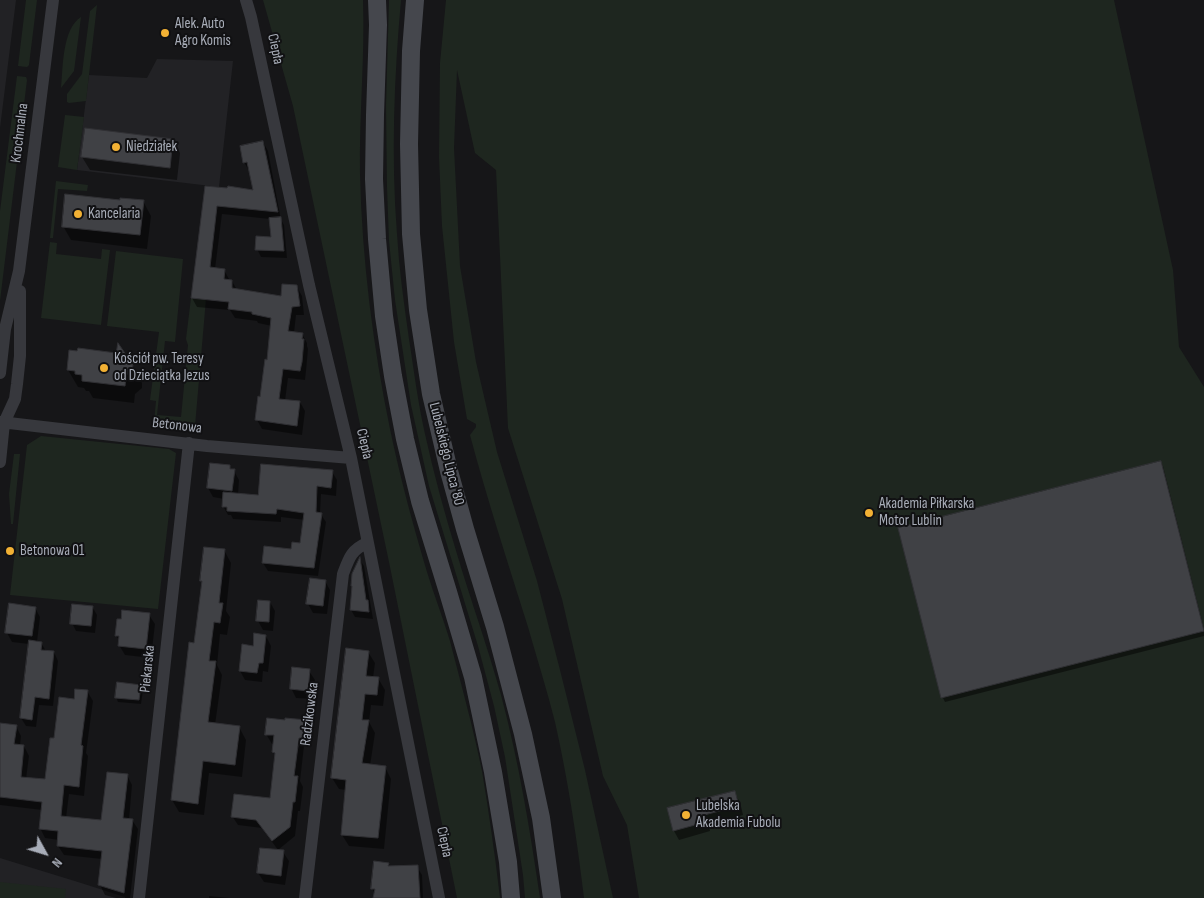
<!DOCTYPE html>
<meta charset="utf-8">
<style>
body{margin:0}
#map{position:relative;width:1204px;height:898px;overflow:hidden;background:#161618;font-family:"Sofia Sans Condensed",sans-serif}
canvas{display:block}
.north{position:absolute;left:20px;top:828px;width:50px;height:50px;-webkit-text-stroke:4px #111113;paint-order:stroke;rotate:129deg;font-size:14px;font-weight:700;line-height:20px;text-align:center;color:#a8adb8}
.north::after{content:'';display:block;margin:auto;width:18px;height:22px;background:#a8adb8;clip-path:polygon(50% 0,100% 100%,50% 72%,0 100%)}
</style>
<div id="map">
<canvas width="1204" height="898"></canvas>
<div class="north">N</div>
</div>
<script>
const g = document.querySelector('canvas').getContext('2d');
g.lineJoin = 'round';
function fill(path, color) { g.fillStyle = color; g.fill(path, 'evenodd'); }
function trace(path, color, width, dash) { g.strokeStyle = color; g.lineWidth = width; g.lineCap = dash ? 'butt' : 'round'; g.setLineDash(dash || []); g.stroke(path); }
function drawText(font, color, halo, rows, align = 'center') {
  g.font = font + ' "Sofia Sans Condensed",sans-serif'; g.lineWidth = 4; g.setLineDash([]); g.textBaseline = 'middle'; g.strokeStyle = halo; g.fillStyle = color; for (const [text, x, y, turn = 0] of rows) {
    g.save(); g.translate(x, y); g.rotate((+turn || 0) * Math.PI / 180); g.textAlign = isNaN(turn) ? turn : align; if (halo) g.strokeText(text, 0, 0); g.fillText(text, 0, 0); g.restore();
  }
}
fill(new Path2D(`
 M0,0H16L0,128Z
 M157,59L233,61L219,187L77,170L89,75L147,78Z
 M0,858L78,882L125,897V898H0Z`), '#222225');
fill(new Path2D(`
 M26,0H37L29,65L27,67L18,66Z
 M263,0H363C365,58 359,116 360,174C362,260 373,346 390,429C400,477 413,525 427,572C434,595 443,618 450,641C461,684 473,727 482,771C489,813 495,855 500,898H457L389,562L293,106Z
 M389,0H401C394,78 391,157 397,234C399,269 404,304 409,339C414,371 418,403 425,434C434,475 445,515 457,554C471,601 488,648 501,695C519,762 530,830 540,898H525L523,875L505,757L494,706L478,646L429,486L411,405L395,300L389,241L387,187L386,106Z
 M446,0H1114L1173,270L1179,347L1204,387V898H639L627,825L603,776L562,599L508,428L496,170L475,153L457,70L454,148L460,266L476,362L497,452L537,581L560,670L585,770L613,898H584C577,839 568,780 555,722C547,690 537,659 528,627C508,563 487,499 470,435L476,427V424L467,419L454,342L442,226L439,157L440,63Z
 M97,5L86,101L69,103L67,102V94L82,74L90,11Z
 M81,17L74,71L61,88C63,68 62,29 81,17Z
 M17,76L26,77L27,80L0,301V211Z
 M65,115L84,117L77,170L58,167Z
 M56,181L88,185L87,191L58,189L53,238H50Z
 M50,242L57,243L56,254L101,259L102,249L110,250L101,325L41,318Z
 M116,251L183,259L175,342L165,341L157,415L181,417L188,345L186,339L191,298L206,299L195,426L154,422L156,401L150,400L159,332L107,326Z
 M41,436L169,449L176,453L158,609L10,595L27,445Z
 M14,454H20L13,524H11L9,494Z
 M0,882L66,889L65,898H0Z`), '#1e261f');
fill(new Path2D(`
 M173,140L180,153L177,180L90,170L82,157Z
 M263,142L268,151L281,220L284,225L287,258L261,257L257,249L272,238L270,219L222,214L215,269L224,270L229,279V281H232L237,290L282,297L297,287L302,296L304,315H296L294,333L302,334L307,343V346L308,349L306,371L305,380L288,378L285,401L300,402L305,411L302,435L262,429L257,420L268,361L272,326L258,323L257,321L235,318L230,310L197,307L192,298L206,187L255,192L250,171H249L244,162Z
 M143,201L151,216L147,249L71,240L63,226L121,202Z
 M78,353L132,365L142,383V388L135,394L134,403L93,398L89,391H86L84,388L78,387L68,370Z
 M1161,462L1163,466L1204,629V636L945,702L943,698L900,529Z
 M211,464L229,467L231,470L234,471L239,480L238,495L259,496L332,472L337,480L336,496L321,494L320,513L326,522L318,576L268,571L263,563L292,550L301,545L305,520L281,517V522L233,519L231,515H228L223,506L224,499L213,497L208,488Z
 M224,550L231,563L226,611L230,617L227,635L220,634L217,665L222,675L215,725L239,727L246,740L242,777L209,773L204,815L179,812L172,800L190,644H195L203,583L201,581Z
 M360,560L364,566L373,619L355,617L351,610Z
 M325,581L330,590L327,614L313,613L308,604Z
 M270,602L275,611L273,631L263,630L258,621Z
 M35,608L40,617L37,642L41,643L46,651L54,652L58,661L53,706L39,705L36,727L26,726L21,718L29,644L12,642L7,633Z
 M93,608L97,615L95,633L76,631L72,623Z
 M149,615L155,624L151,658L125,655L119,645L120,641L116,636Z
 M266,636L271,646L268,672L263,671L262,682L245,680L240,671L254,647Z
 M368,652L375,663L373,678H378L385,690L383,706L371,705L369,722L375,733L370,766L385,767L391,779L384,849L349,846L342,835L346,790L339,789L332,778Z
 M309,671L315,680L313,699L296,698L291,688Z
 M141,686L143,690L141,704L118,702L116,697Z
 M87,691L93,701L86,753L88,756L84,796L69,794L66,818L102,822L127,775L132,785L129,820H132L138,829L130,898H116L105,895L100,885L102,859L64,855L58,846L59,840L45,838L40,828L42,810L0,805V735L16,726L21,736L20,746H24L29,756L26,779L46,780L56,740L75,700Z
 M307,721L312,731L310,747L304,746L300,781L303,787L300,811H298L295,836L278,850L262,828L238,825L232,816L271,800L276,756L273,752L274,744H272L266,734Z
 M734,793L740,802L743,815L709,824L710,831L679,840L674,831Z
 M283,852L289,861L285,885L264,882L258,873Z
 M388,864L390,868L417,867L422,875L423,898H375V894L372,888Z
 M209,896L230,898H209Z`), '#0007');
const building = new Path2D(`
 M85,128L173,139L170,168L81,157Z
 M263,141L278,212L217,206L210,267L225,269L224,279L232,280V288L281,296L282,284L297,285L300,306L292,307L288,331L303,333L302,339H304L302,362L300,371L283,369L279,399L300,401L297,426L255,420L258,396L260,397L265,359L267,360L271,318L252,314V312L228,309L229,302L191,298L205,186L227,188L228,186L253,190L247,162L243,163L240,146Z
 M65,194L120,200V198L144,200L140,235L62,227Z
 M281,217L284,251L255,250L256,236L271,237L269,218Z
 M118,343L133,365L132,370L126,376L125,386L82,381V375L75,374V371L67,370L69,350L77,351L78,348L116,353Z
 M1161,461L1204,631L941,698L898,528Z
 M210,463L230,465V469H235L232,491L207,488Z
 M261,464L333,470L331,488L317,486L316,512L322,513L314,568L262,563L264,546L291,549L292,542L300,543L304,513L277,509L276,514L227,511V507H222L223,492L258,495Z
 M204,547L225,549L219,603H223L220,623L214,622L209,661H216L208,722L240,726L235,765L203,761L198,804L171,800L189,642L194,643L202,581H200Z
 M360,557L366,600H368L369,612L350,610L352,586H351L352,574Z
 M310,578L326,580L323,606L306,604Z
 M258,600L270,601L269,622L256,621Z
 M9,603L36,607L32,636L5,633Z
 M72,604L93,606L91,626L70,624Z
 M122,610L150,613L146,649L118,646L119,636H115L117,619H121Z
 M254,633L266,635L263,663H259L257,673L239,671L242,644L253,646Z
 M29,640L42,642L41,650L54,651L49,699L35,697L32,720L20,718Z
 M346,648L369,651L366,676L379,677L377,695L365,694L362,720H369L362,763L386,766L378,838L341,835L346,780L331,778Z
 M292,667L310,669L308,691L290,689Z
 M117,682L141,685L139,700L115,698Z
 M75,689L88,690L81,745L83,746L79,787L64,785L61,816L101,820L107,772L128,774L123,818L133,819L124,893L98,885L102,851L57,846L58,831L39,829L42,802L0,797V723L17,725L14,744L24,745L21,777L45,779L50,738H54L59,697L74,699Z
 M267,718L285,720V718L307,720L305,738H299L294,776H298L295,802H293L290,827L272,841L256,820L231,817L234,794L270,798L275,753L272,752L274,735H265Z
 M735,791L739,806L704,815L706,822L673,831L667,808Z
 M260,848L284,850L281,876L257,873Z
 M374,861L389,863L388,866L418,865L420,898H373L375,889H371Z`);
fill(building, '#404145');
trace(building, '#303034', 1);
trace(new Path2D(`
 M246,0L251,17L309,285L351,458L439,898
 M0,373L5,329L19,271L53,0
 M0,422L207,446L351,458
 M0,462L4,423L15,399L17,384L20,356V291
 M139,898L189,443
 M305,898L343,574C349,558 351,550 367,543`), '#37383d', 12);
trace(new Path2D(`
 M377,0L378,25L375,115L374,179L377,239L384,316L393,376L405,439L420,501L448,592L473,677L493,772L508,862L511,898
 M415,0L411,51L409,144L411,234L418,310L431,394L449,471L465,529L495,627L523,734L541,818L552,898`), '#45474d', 18);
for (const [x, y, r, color] of [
 [165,33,5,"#f2b134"],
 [116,147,5,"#f2b134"],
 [78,214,5,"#f2b134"],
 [104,368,5,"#f2b134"],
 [869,513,5,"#f2b134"],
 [10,551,5,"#f2b134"],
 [686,815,5,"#f2b134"]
]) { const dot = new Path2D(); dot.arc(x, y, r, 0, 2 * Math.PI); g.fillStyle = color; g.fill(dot); trace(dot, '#111113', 2); }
drawText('15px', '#a8adb8', '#111113', [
 ["Alek. Auto",175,24],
 ["Agro Komis",175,41],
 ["Niedziałek",126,147],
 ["Kancelaria",88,214],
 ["Kościół pw. Teresy",114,359],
 ["od Dzieciątka Jezus",114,376],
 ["Akademia Piłkarska",879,504],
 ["Motor Lublin",879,521],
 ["Betonowa 01",20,551],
 ["Lubelska",696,806],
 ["Akademia Fubolu",696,823]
], 'left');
drawText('15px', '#a8adb8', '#111113', [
 ["Ciepła",275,49,78],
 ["Krochmalna",20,133,-83],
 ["Betonowa",177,426,7],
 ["Ciepła",364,444,77],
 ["Lubelskiego Lipca '80",446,454,76],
 ["Piekarska",148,669,-84],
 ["Radzikowska",310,714,-83],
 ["Ciepła",444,842,78]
]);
</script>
